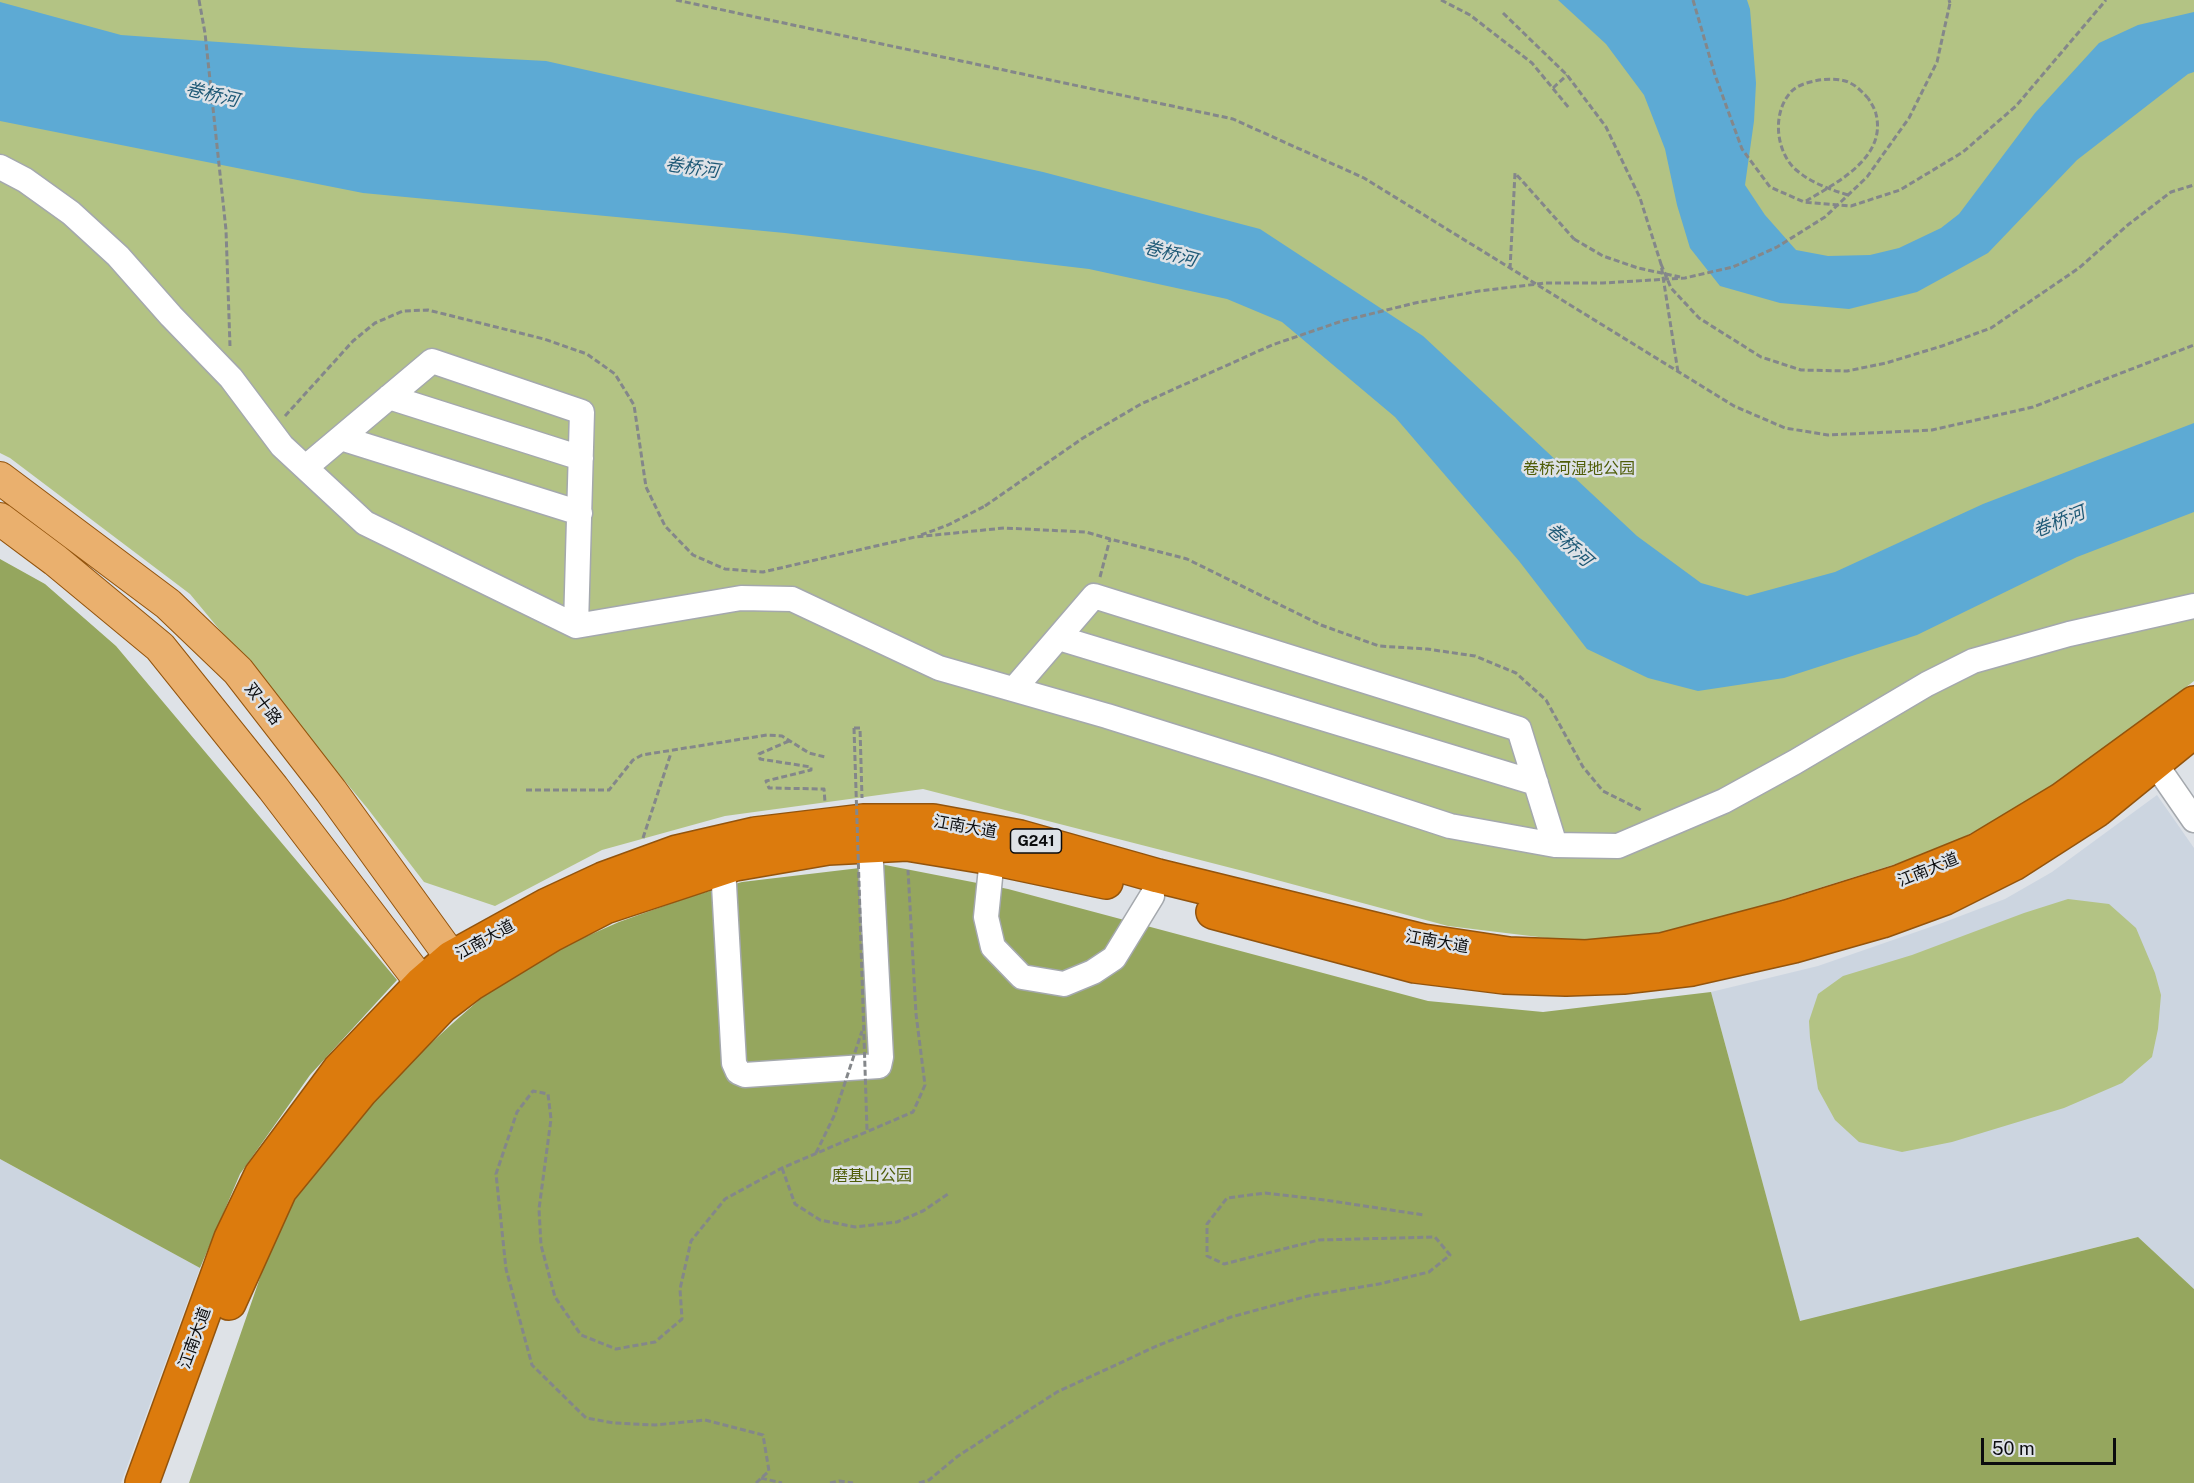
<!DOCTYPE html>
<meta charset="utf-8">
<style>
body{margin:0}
#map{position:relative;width:2194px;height:1483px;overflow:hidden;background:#dee2e7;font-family:"Public Sans",sans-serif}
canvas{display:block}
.scale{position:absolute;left:1981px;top:1438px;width:135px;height:27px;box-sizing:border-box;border:3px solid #0b0c0e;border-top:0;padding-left:8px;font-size:18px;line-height:21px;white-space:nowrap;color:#0b0c0e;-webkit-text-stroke:4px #dee2e7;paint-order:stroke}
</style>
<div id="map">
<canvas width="2194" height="1483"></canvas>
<div class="scale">50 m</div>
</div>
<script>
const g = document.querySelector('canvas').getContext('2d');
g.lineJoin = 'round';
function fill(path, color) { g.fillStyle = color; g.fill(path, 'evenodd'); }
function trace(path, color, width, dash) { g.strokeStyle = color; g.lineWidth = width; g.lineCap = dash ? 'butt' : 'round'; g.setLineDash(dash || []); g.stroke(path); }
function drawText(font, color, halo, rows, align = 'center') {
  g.font = font + ' "Public Sans","Noto Sans SC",sans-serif'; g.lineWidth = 5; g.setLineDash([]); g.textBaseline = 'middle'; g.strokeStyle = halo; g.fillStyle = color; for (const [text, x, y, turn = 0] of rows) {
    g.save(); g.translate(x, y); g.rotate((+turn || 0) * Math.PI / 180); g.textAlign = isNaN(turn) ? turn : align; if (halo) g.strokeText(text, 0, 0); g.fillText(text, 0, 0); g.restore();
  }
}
fill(new Path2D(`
 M2157,795L2194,848V1289L2137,1237L1800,1322L1711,992L1818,966L1942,923L2005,899L2052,872Z
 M0,1159L200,1268L121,1483H0Z`), '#ccd5e0');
fill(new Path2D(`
 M0,0H2194V681L2048,794L1934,852L1682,931L1580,942L1448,926L1247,872L923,789L725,816L602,850L495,906L424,882L368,809L190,594L10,458L0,453Z
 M2068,899L2109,904L2136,928L2155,973L2161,995L2158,1029L2152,1057L2122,1083L2064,1108L1952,1142L1902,1152L1859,1142L1835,1120L1818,1089L1810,1038L1809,1021L1818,994L1843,976L1912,955L2024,913Z`), '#b3c384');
fill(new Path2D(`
 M0,559L45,584L116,646L397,980L310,1075L240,1174L200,1268L0,1159Z
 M885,865L1008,889L1428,1001L1543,1012L1711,992L1800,1321L2138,1237L2194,1289V1483H189L281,1217L330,1149L394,1077L453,1023L495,986L567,945L619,922L692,896L742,882Z`), '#95a65e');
fill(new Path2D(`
 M1558,0H1747L1750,9L1756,83L1754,121L1745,185L1765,215L1796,250L1828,256L1870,255L1899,248L1941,228L1959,214L2035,113L2099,43L2138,25L2194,12V72L2188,74L2077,160L1988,253L1917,292L1849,309L1780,303L1720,286L1690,248L1677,205L1665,149L1644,95L1606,44Z
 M0,2L121,35L303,48L546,61L1043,172L1260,229L1423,336L1637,536L1701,583L1747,596L1835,572L1983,504L2194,423V512L2077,557L1917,635L1784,678L1698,691L1648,678L1587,649L1519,561L1395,417L1282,322L1227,299L1089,269L785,233L363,193L0,121Z`), '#5daad4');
const minor = new Path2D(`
 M0,167L25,180L71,213L118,256L171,316L231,378L282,446L365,523L576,626L741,598L792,599L939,668L1107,716L1270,767L1450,826L1555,845L1618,846L1724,801L1795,762L1927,684L1973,661L2069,634L2194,606
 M389,397L581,458
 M341,438L580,513
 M306,467L432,361L582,412L576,626
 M1059,638L1536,783
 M1014,689L1094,596L1519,729L1555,845
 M2154,762L2194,820
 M992,858L986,917L993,947L1022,977L1064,984L1093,972L1114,958L1152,896
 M723,867L734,1063L738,1072L745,1075L879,1066L881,1057L870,845`);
const major = new Path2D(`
 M0,478L168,604L238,671L331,791L467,979
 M0,519L55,560L160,647L273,788L437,1003`);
const highway = new Path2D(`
 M1213,912L1415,966L1504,977L1566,979L1623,977L1692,969L1794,946L1882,921L1945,898L2013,864L2097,810L2194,731
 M229,1303L280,1190L361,1091L441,1007L471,984L553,934L605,907L735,864L828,848L907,844L992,858L1106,882
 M142,1483L231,1238L261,1175L339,1070L422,983L451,958L547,905L603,879L677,852L755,834L863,821H933L1020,837L1158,876L1423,941L1509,954L1586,957L1662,950L1787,917L1899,882L1978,850L2061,800L2194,703`);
trace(minor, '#a4a8ad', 27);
trace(major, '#93540d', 34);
trace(highway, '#93540d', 36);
trace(new Path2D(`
 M199,0L205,33L226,230L230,346
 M676,0L1233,119L1364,178L1734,406L1785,428L1828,435L1932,430L2033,407L2194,345
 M1441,0L1470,15L1532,63L1569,108
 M1693,0L1715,75L1742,149L1770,187L1804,202L1851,206L1900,190L1963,152L2016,106L2106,0
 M1949,0L1950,3
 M1503,13L1567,75L1606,127L1640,198L1661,264L1678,372
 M1553,88L1567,75
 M1806,201C1836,183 1887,158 1876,114C1875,109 1871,103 1868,98
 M1661,264L1671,288L1699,318L1761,357L1801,370L1847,371L1886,363L1942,346L1991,328L2079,268L2129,224L2171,192L2194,185
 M1510,269L1515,173L1574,239
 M285,416L353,341L375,323L403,311L428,310L544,339L587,354L615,374L634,405L646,487L665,526L693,555L725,569L763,572L915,537L1004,528L1086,532L1110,539L1187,559L1321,625L1379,646L1427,649L1475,656L1516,673L1546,700L1583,767L1603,791L1643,811
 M921,535L948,525L985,506
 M1100,577L1110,539
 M854,728H860L862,798
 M789,741L759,754L760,759L811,767V770L766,781L769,788L824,789L825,802
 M526,790H609L633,760L642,755L767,735L782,736L809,753L825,757
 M643,838L671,753
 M782,1168L795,1204L820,1220L855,1227L897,1222L923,1211L948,1194
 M761,1478L782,1483
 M756,1483L769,1471L763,1435L705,1420L655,1425L614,1423L586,1418L532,1365L506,1269L496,1174L517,1112L533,1091L548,1094L551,1119L539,1209L541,1245L555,1297L581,1335L616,1349L655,1342L682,1319L680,1289L691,1241L725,1199L782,1168L913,1112L925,1085L916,1014L908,870
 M830,1483L839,1481L853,1483
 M919,1483L929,1480L958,1456L1057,1392L1159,1345L1231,1317L1308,1296L1379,1284L1429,1272L1450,1255L1435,1237L1319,1240L1224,1264L1207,1256V1224L1227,1198L1265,1193L1325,1200L1424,1215`), '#84878a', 3, [6, 3]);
trace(minor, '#fff', 24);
trace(major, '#eab06e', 32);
trace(highway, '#dc7b0d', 33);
trace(new Path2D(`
 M1848,195C1829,189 1811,183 1795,169C1776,151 1772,114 1790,93C1796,85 1809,82 1819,80C1828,79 1841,78 1850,83C1857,86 1863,93 1868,98
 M1574,239L1603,256L1638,268L1680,277
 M985,506L1083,438L1141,404L1272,345L1342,321L1415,303L1479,291L1546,283H1603L1685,278L1733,267L1777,247L1825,217L1867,177L1909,118L1937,62L1950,3
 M854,728L867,1130
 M816,1153L834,1116L862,1031`), '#84878a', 3, [6, 3]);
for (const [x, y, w] of [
 [1036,841,51]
]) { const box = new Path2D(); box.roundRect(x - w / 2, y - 12, w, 24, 4.5); g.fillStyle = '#dee2e7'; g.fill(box); trace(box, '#0b0c0e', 1.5); }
drawText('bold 15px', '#0b0c0e', null, [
 ["G241",1036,841]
]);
drawText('16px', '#4f5d08', '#dee2e7', [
 ["卷桥河湿地公园",1579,469],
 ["磨基山公园",872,1176]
]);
drawText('16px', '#0b0c0e', '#dee2e7', [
 ["双十路",263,704,52],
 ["江南大道",965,827,10],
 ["江南大道",1928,870,-22],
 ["江南大道",485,940,-29],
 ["江南大道",1437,942,10],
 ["江南大道",195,1338,-70]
]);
drawText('italic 18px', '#1e5976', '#dee2e7', [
 ["卷桥河",212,95,13],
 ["卷桥河",692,168,8],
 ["卷桥河",1170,254,15],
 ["卷桥河",2059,522,-22],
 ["卷桥河",1569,545,42]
]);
</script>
